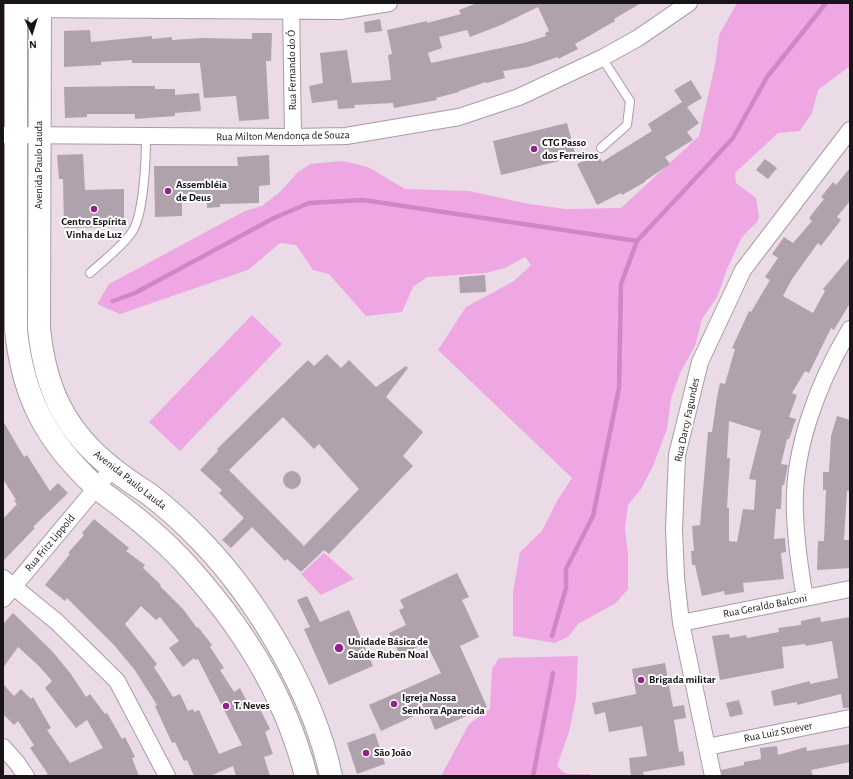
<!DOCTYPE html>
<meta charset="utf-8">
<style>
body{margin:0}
#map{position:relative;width:853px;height:779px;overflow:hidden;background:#eadbe7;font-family:"Alegreya Sans",sans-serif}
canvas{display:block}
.frame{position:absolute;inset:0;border:4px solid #191418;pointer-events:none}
.north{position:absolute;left:12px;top:12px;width:40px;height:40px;-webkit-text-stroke:3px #fff;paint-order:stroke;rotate:176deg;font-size:11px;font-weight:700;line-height:16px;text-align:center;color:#191418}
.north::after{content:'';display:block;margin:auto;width:14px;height:18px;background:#191418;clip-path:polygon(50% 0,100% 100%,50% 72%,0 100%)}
</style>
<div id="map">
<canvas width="853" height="779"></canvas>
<div class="frame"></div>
<div class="north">N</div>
</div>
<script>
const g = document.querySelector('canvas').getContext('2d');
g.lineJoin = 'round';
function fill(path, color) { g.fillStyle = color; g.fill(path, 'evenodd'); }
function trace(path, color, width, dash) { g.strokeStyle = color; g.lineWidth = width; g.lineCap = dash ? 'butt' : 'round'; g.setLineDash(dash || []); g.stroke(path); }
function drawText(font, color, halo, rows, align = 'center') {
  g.font = font + ' "Alegreya Sans",sans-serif'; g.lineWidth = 4; g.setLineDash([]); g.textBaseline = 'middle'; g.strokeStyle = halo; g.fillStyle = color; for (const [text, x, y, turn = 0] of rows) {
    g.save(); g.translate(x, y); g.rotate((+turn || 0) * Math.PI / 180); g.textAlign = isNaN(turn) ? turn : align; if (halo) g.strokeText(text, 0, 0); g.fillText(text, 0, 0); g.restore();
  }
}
fill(new Path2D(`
 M737,3H850V66L818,90L812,113L800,131L778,133L735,173L736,183L756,198L759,216L757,222L742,237L727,269L717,297L702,319L695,346L680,373L671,399L667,429L653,466L641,489L628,505L625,528L628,555V589L616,603L578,624L568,637L555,643L513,636V592L520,552L542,531L557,501L572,478L438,350L466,307L514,281L531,265L525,257L505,268L486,273L427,277L413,287L402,312L366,316L329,274L313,270L296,245L280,243L248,270L120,314L97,304L109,284L245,211L262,206L280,192L297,173L310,164L343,161L368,167L405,189L469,191L529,204L566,209L621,208L699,136L715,65L719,35Z
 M252,315L282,344L180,451L149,422Z
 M324,553L354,579L321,595L301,574Z
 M578,656L576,698L569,732L557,766L563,772L568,774H590V776H441L469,724L490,709L492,669L499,658Z`), '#efa7e3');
trace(new Path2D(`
 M113,301L135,293L274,218L309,203L363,200L637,241
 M552,636L566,588V569L593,516L619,388L621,284L637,241L733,138L767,77L826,3
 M533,776L553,673`), '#d085c5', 4.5);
fill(new Path2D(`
 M477,3H641L614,19L615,21L575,44L578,49L558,59V57L528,67L503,71L505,78L487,83L486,82L459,91V92L436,98L437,100L394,108L393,103L354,105L355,108L338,109L337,100L312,103L309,86L323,83L320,53L347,50L352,83L391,80L388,55L392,54L387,30L427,21V23L461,14L459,10ZM538,7L549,31L545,33L546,36L524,43L431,63L428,53L442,48L439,37L467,30L470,37L501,25Z
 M380,19L382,31L365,33L364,22Z
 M90,30L91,42L152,36V39L172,37V40L202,38L252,39V33H272L271,61H266L269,119L239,121L236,96L204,98L200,63H132V60L101,62V65L64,67V31Z
 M691,80L702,98L687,107L699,123L687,132L693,140L665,157L670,164L645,181V182L622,195L621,193L597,205L577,164L598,154L602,162L652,131L648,124L682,102L674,90Z
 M129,86H155V89H175V95L199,93L201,111L175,113V116L135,119V114H87V117L65,118L64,87Z
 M567,123L576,157L501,175L493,141Z
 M83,154L85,190L124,189V227L64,228L63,179H59L57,155Z
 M269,155L270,185L259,186V203L220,204V207L207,208V194L182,195V216L155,217L154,166H238L237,157Z
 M765,159L777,168L768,179L756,170Z
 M850,168V201L837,217L841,220L821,246L818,243L792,279L783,296L813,313L825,291L823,289L850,257V303L834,330L831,328L809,373L805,371L792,393L797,395L789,417L796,419L789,439H787L781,464L788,465L784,485H782L781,509H776L774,539L785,538L786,552L781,553L784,579L743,583L744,592L725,595L724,591L702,596L695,565H692L691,551H694L692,526L700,525L708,432H712L717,397L720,383L725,384L735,349L732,348L749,311L751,312L770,280L765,277L778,258L772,254L784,237L793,243L812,221L809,218L824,199L821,197L833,182L836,185ZM729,421L761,431L749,479L756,480L754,510L743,509L737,542L729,541V508H727L729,475L730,458H727Z
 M485,275L486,292L460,293L459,277Z
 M327,354L341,368L349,360L376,387L406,366L408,368L386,397L423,432L403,456L413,466L329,554L324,550L301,572L287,559L285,561L252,527L231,548L222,540L244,518L219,493L222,490L200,470L218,451L217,449L308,360L314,366ZM283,417L314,449L319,444L359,489L304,546L229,470Z
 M837,416L850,420V491H847L844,540H850V568L817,570L818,541H824L826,490H823V472H829L831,436Z
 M3,421L24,457L27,455L50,491L58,483L68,493L33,527L35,528L3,561V519L17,504L14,501L16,500L3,479Z
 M283 480a9 9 0 1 1 18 0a9 9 0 1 1-18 0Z
 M94,519L129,548L126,551L145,565L143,568L161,585L160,586L183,609L197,628L198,627L212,645L210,647L224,668L220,670L234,692L240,688L251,709L258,705L270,729L265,732L273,754L264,757L270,776H236L233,766L210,776H194L187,760L184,761L175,742L172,743L155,706L157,705L134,669L113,644L67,598L65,601L45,585L70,554L68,553L84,535L82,533ZM141,606L156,620L160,617L179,641L169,648L183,667L194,658L195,660L198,659L242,745L219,754L199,710L194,712L193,709L188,711L180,694L173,697L154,667L157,664L125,624Z
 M457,573L469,597L462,600L479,637L460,646L487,707L435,730L427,710L381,731L369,705L441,673L426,643L400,655L389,633L406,625L399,610L404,608L400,600Z
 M307,596L320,622L349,610L373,666L329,685L304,629L310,627L297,600Z
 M13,613L52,651L71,674L86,697L90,694L105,714L107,713L122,739L125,737L135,757L132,758L139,776H43L48,774L30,748L34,745L18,721L14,725L3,714V684L14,696L21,689L31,699L33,697L51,728L47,730L70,763L103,748L87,720L76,728L45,688L52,681L39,666L18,647L3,668V624Z
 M820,617L821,622L850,617V708H843L841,694L797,705V702L774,706L771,691L810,681V684L838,678L832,641L806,646L805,644L782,647L784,668L720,680L712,636L729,634L730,638L746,635L747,638L779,632L778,628L801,625V621Z
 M665,663L673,707L684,705L686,718L674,720L679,752L683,751L685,765L643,772L644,776H631L629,758L647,756L642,726L609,732L605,712L595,715L592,703L636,694L632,669Z
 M739,700L743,714L730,717L726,703Z
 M375,733L385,764L357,774L347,743Z
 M850,744V762L811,770L813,776H722L721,770L744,765V762L761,759L760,748L777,746L778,755L806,747L807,751Z`), '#b0a2ad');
const service = new Path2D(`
 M601,148L627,125L630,101L602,58
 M90,273C104,260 121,248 132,232C144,214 146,159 146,136`);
const minor = new Path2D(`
 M291,3L293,137
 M16,9L340,11L389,3
 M3,135L293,137L346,136L459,117L519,97L602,58L638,38L689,3
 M3,578L57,622L117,681L167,776
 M805,598C800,570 796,542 795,513C792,450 818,383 850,329
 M3,599L112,469
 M681,623L850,589
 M3,747L17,763L26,776
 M707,747L850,718
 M713,776L681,623L676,577L674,529L677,455L700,362L743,270L850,130`);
const secondary = new Path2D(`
 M16,3V330C23,397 46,441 96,487C104,494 113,500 122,507C143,523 163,540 181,559C240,623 284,691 306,776
 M40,3L39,328C45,388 64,430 112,468C124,478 137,486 149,494C167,508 185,524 201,541C258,600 314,695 331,776`);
trace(service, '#aa9ba7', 10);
trace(minor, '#aa9ba7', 18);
trace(secondary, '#aa9ba7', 24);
trace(service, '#fff', 8);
trace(minor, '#fff', 16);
trace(secondary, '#fff', 22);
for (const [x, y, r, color] of [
 [534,149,4,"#912486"],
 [168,191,4,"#912486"],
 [94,209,4,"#912486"],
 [339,648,5,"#912486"],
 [641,680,4,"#912486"],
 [394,704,4,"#912486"],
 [226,706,4,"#912486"],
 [366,753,4,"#912486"]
]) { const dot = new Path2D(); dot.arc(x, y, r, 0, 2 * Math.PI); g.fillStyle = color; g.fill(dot); trace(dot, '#fff', 1.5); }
drawText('11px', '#191418', '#fff', [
 ["Rua Fernando do Ó",292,70,-91],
 ["Rua Milton Mendonça de Souza",283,136,-1],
 ["Avenida Paulo Lauda",39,165,-90],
 ["Rua Darcy Fagundes",687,420,-78],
 ["Avenida Paulo Lauda",130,480,38],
 ["Rua Fritz Lippold",50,543,-50],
 ["Rua Geraldo Balconi",765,606,-11],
 ["Rua Luiz Stoever",778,732,-11]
]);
drawText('bold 11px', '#191418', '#fff', [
 ["CTG Passo",542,143],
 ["dos Ferreiros",542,156],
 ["Assembléia",176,185],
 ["de Deus",176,198],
 ["Centro Espírita",94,222,"center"],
 ["Vinha de Luz",94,235,"center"],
 ["Unidade Básica de",348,642],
 ["Saúde Ruben Noal",348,655],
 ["Brigada militar",649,680],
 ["Igreja Nossa",402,698],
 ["Senhora Aparecida",402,711],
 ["T. Neves",234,706],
 ["São João",374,753]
], 'left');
</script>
